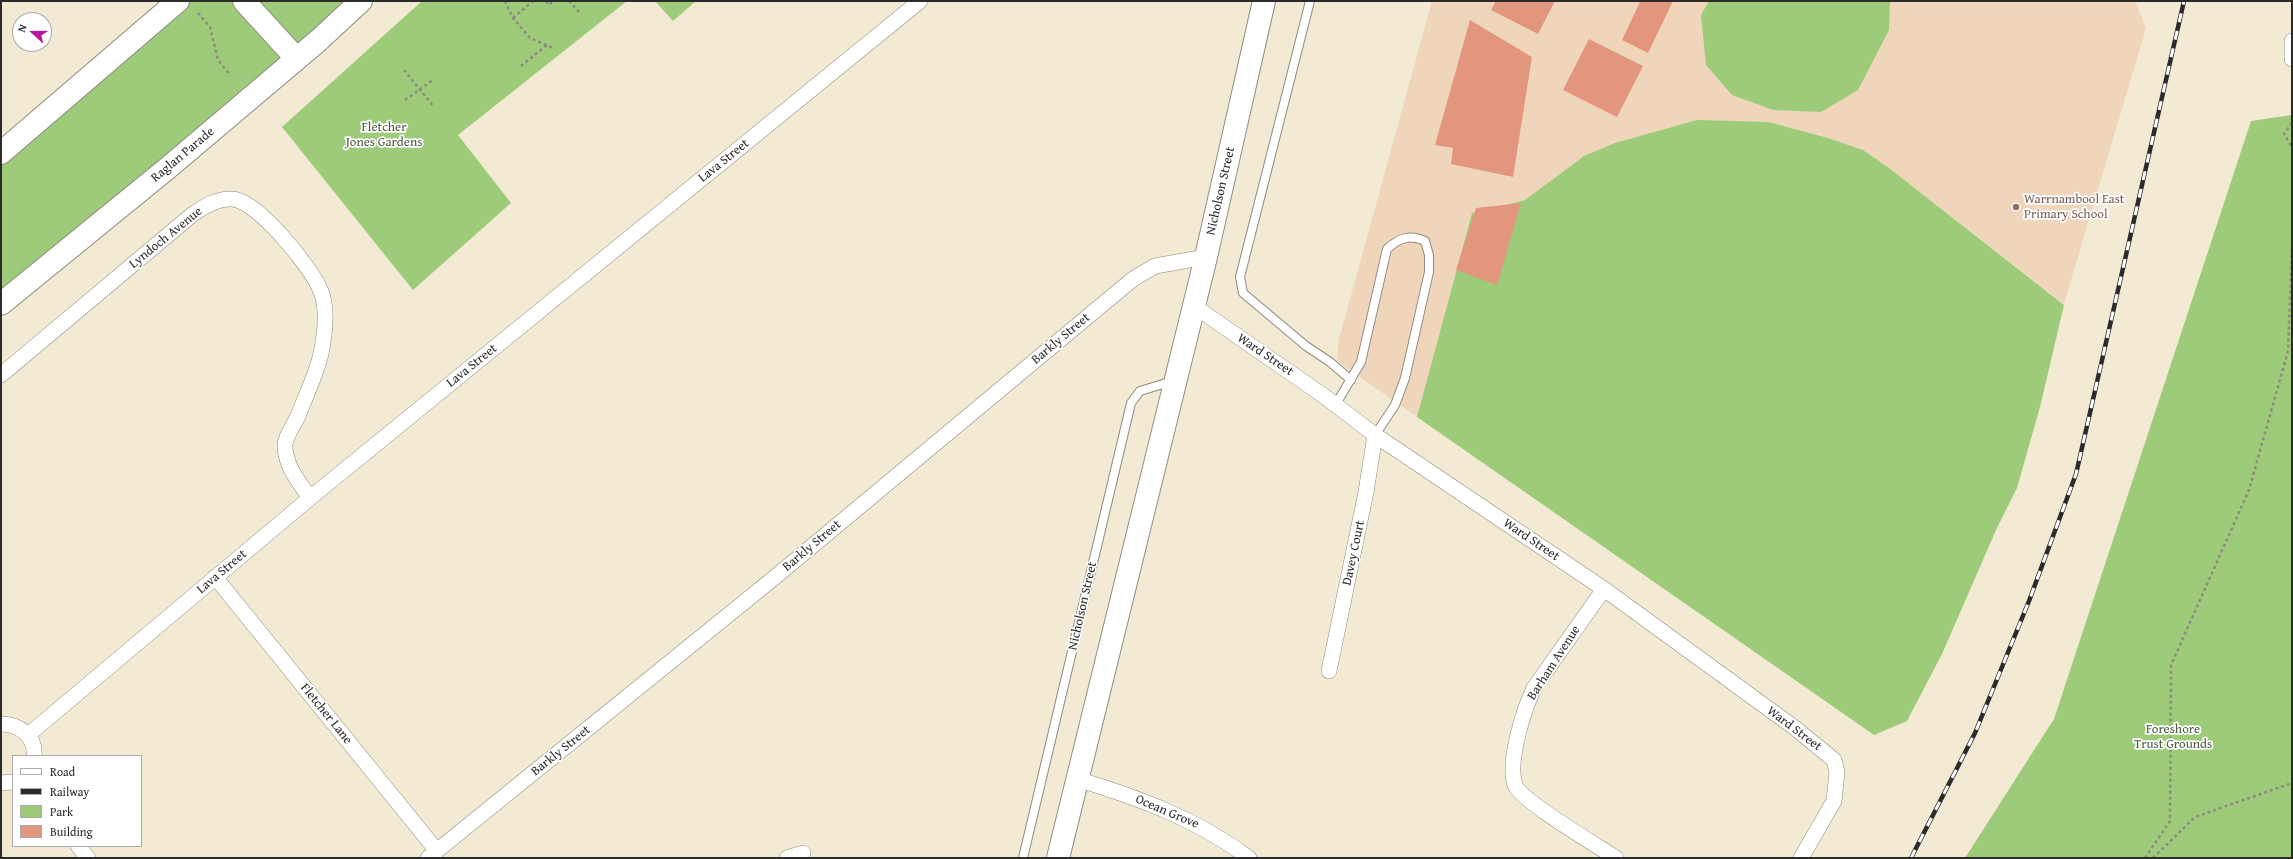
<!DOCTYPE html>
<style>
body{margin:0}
#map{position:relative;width:2293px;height:859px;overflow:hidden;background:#f2ead3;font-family:"Gentium Book Plus",serif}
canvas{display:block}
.frame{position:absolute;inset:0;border:2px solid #2b2b2b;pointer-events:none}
.legend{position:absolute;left:12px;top:755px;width:130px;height:92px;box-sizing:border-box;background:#fff;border:1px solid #aaa;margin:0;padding:5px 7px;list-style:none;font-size:12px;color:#2b2b2b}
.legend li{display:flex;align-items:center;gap:8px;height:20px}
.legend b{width:20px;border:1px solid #aaa}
.north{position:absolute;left:12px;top:12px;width:40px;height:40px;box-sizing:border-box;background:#fff;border:1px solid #aaa;border-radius:50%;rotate:291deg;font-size:11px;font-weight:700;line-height:16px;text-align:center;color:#2b2b2b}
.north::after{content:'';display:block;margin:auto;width:14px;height:18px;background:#b5179e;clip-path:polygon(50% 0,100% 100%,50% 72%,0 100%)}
</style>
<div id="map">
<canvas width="2293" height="859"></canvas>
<div class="frame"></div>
<ul class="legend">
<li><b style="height:5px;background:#fff"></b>Road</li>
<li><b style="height:5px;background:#2b2b2b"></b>Railway</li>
<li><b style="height:11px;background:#9ecb79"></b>Park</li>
<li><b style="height:11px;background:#e3967e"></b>Building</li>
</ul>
<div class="north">N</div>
</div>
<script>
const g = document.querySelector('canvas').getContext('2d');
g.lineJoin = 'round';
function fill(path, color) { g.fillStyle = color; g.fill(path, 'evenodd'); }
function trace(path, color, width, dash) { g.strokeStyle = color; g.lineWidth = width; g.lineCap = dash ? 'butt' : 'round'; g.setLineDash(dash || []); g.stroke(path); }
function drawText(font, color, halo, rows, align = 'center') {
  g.font = font + ' "Gentium Book Plus",serif'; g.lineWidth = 3.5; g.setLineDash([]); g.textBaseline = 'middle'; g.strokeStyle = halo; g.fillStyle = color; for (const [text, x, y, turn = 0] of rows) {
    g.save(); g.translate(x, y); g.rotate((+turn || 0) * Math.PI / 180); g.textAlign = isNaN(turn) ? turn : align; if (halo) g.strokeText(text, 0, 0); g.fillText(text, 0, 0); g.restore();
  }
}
fill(new Path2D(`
 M1432,1H2135L2146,28L2064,304L1889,168L1863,150L1828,138L1769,122H1738L1584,156L1525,200L1472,213L1417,417L1337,361L1339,339Z`), '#efd6bb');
fill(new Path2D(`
 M178,1H361L1,301V153Z
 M422,1H627L458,135L511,203L413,290L282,127Z
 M655,1H696L673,21Z
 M1709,1H1890L1889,30L1858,90L1821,112L1773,110L1732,95L1706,65L1701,15Z
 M2292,115V858H1965L2054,719L2251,121Z
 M1697,120L1769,122L1828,138L1863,150L1889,168L2064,305L2040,407L2017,488L1996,530L1942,654L1907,721L1874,735L1417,417L1472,213L1525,200L1584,156L1615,143Z`), '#9ecb79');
fill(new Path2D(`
 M1496,1H1555L1538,34L1491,10Z
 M1637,1H1673L1648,53L1622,40L1640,2Z
 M1470,20L1532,57L1513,177L1451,164L1453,148L1435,145Z
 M1589,39L1643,66L1617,117L1563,90Z
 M1521,203L1497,285L1456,270L1476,208Z`), '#e3967e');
const lane = new Path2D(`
 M1310,1L1240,277L1243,293L1306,346L1330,362L1351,380
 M1336,404L1361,362L1387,249C1399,238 1410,234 1425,241L1429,255V272L1405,378L1395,405L1375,435
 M1023,858L1131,403L1140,391L1173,381`);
const street = new Path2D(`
 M2292,41V59
 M1194,306L1324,396L1375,435L1604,589L1795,728L1834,760L1837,772L1834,801L1801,858
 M1,375L193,214C204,207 217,198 232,199C257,200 307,263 318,285C327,301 326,324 323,342C321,364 306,395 298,416C294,425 284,438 285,447C286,467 299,482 310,498
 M215,577L437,851
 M1604,589L1534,688C1524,709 1507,762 1515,785C1521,801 1598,846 1616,858
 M1329,671L1366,492L1375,435
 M1,724C19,724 36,736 34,756
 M28,735L310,498L920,1
 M1077,779C1139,798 1197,819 1249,858
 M1,783L13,782
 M78,846L88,858
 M428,858L769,582L1133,279L1155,266L1206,257
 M787,858L803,853`);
const secondary = new Path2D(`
 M1058,858L1206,257L1264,1`);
const highway = new Path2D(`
 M244,1L296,58
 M1,153L178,1
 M1,304L169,167L319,40L361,1`);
trace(lane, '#8e8a7f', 10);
trace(street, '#8e8a7f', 16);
trace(secondary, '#8e8a7f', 24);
trace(highway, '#8e8a7f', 24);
trace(new Path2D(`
 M505,1L513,18L530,38L553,48
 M546,1L549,5L553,1
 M569,1L579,12
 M198,13L210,27L218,60L230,75
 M513,18L533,1
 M521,66L547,45
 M404,70L434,107
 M405,100L434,79
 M2292,123L2284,134L2292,147
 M2145,858L2170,821L2171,665L2249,490L2288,351L2292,244
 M2153,858L2195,817L2292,783`), '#8e8a7f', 2.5, [3, 3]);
trace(lane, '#fff', 8);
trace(street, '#fff', 15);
trace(secondary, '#fff', 22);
trace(highway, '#fff', 22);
const rail = new Path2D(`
 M1911,858L1975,733L2029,601L2076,474L2184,1`);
trace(rail, '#2b2b2b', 4.5);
trace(rail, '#fff', 3, [9]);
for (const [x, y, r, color] of [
 [2016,207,4,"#8d6e63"]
]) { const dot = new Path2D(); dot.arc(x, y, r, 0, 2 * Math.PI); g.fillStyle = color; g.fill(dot); trace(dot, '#fff', 1.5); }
drawText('13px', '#4e5b42', '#fff', [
 ["Fletcher",384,128],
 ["Jones Gardens",384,143],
 ["Foreshore",2173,730],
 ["Trust Grounds",2173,745]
]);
drawText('13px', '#2b2b2b', '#fff', [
 ["Raglan Parade",183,155,-40],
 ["Lava Street",724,161,-39],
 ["Nicholson Street",1221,191,-77],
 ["Lyndoch Avenue",166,238,-39],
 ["Barkly Street",1061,339,-40],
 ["Ward Street",1265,355,34],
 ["Lava Street",472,366,-39],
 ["Ward Street",1531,540,34],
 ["Barkly Street",812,546,-40],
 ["Davey Court",1354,553,-78],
 ["Lava Street",222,572,-40],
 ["Nicholson Street",1083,606,-77],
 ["Barham Avenue",1554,663,-57],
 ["Fletcher Lane",326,714,51],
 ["Ward Street",1794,729,37],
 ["Barkly Street",561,751,-39],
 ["Ocean Grove",1167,812,23]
]);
drawText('13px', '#785e54', '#fff', [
 ["Warrnambool East",2024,200],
 ["Primary School",2024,215]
], 'left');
</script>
